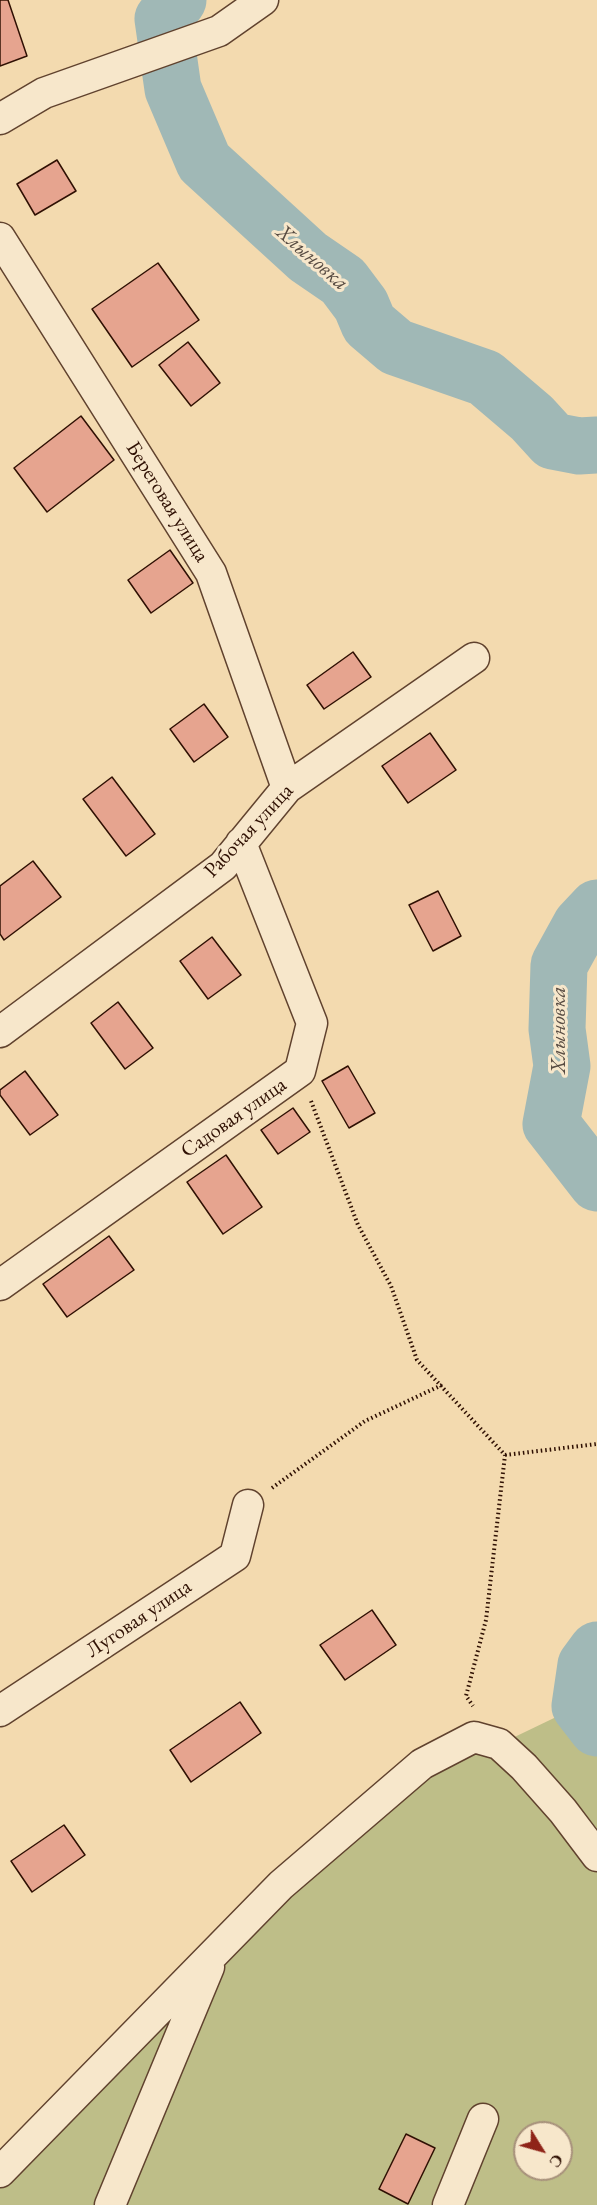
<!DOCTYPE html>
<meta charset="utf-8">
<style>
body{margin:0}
#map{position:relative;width:597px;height:2205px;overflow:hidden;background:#f3daaf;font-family:"EB Garamond",serif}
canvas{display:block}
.north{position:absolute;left:513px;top:2121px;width:60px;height:60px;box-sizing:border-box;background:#f7e7cb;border:2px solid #a7917b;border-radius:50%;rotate:127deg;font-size:16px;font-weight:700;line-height:24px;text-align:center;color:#2f1003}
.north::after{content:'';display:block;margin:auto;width:21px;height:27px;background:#8f2418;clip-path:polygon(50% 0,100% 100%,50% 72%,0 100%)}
</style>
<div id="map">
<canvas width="597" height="2205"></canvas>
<div class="north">С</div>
</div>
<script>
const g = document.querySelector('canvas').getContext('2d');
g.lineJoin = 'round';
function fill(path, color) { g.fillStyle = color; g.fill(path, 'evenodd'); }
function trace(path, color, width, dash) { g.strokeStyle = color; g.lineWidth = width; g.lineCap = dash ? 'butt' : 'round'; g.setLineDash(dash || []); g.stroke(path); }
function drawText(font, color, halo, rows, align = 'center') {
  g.font = font + ' "EB Garamond",serif'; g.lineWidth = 6; g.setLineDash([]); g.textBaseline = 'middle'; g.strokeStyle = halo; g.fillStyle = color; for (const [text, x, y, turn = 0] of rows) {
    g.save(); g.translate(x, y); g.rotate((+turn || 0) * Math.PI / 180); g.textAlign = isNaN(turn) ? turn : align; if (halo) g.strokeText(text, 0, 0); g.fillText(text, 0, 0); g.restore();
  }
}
fill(new Path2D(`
 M597,1650V2205H0V2172L422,1764L500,1744L579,1706L586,1665ZM525,2133H561V2169H525Z`), '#bebe88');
trace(new Path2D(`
 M178,0L163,19L173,89L204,162L308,257L343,281L361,305L369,324L396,347L485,378L532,418L553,441L579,446L597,445
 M597,908L581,925L559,965L557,1029L562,1066L551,1124L597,1183
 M597,1650L586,1665L580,1706L597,1728`), '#a0b8b6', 57);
const building = new Path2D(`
 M0,0H8L27,56L0,66Z
 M57,160L76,191L35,215L17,184Z
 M158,263L199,320L132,367L92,309Z
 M188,342L220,383L191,406L159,365Z
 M81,416L114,460L47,512L14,468Z
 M170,550L193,583L151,613L128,580Z
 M353,652L371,677L324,709L307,685Z
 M204,704L228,737L194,762L170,729Z
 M430,733L456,770L408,803L382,766Z
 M112,777L155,834L126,856L83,799Z
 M33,861L61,897L4,940L0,934V886Z
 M438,891L461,936L433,951L409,905Z
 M212,937L241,975L208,999L180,961Z
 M118,1002L153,1048L125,1069L91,1023Z
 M348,1066L375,1113L349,1128L322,1081Z
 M25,1071L58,1115L30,1135L0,1095V1090Z
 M293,1108L310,1132L278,1154L261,1130Z
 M226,1155L262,1207L223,1234L187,1182Z
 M109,1236L134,1270L67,1317L43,1284Z
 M372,1610L396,1645L345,1680L320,1645Z
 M240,1702L261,1733L191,1782L170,1750Z
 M64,1825L85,1855L32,1892L11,1861Z
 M406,2134L435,2148L408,2204L379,2189Z`);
fill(building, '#e6a48f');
trace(building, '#2f1003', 1.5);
const minor = new Path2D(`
 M0,119L44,93L219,31L263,0
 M0,238L211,573L287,788
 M0,1032L223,866L287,788L474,658
 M0,1285L300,1071L312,1023L241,843
 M0,1711L235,1556L248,1505
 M0,2172L281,1885L422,1764L474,1737L499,1744L524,1767L563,1811L597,1856
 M110,2205L209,1967
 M448,2205L483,2119`);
trace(minor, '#60422e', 33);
trace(new Path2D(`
 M311,1101L358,1225L391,1286L417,1360L505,1455L486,1620L466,1696L473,1706
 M505,1455L597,1444
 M272,1488L365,1421L442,1385`), '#2f1003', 4, [1.5, 3]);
trace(minor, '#f7e7cb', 30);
drawText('21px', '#2f1003', '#f7e7cb', [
 ["Береговая улица",167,502,58],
 ["Рабочая улица",249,831,-47],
 ["Садовая улица",234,1118,-35],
 ["Луговая улица",139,1619,-34]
]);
drawText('italic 22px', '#574b42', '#f7e7cb', [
 ["Хлыновка",312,258,41],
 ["Хлыновка",559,1030,-90]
]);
</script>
